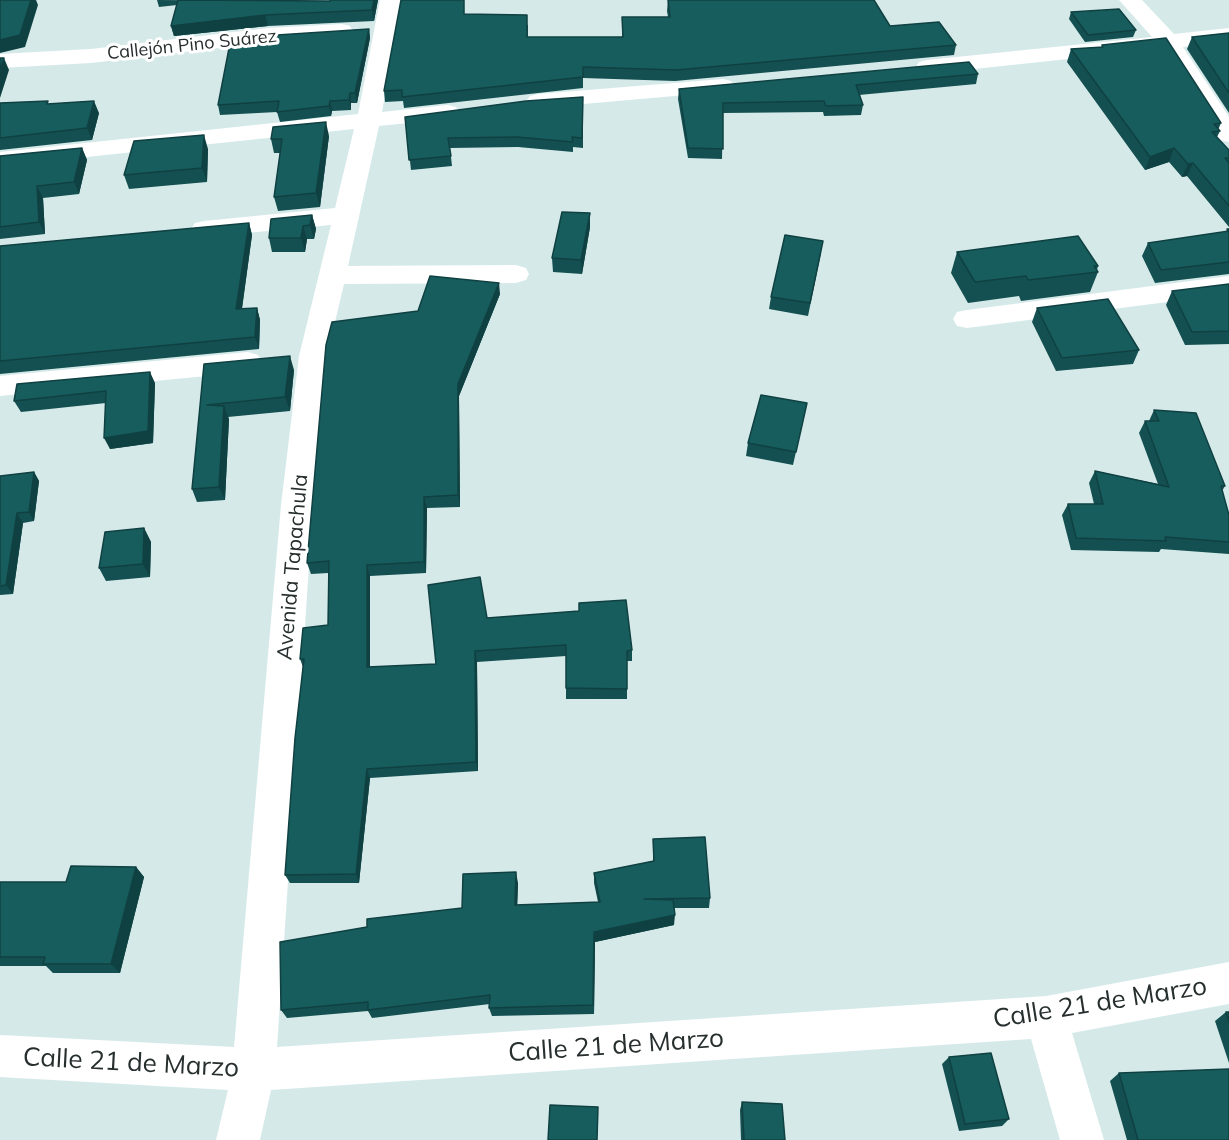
<!DOCTYPE html>
<meta charset="utf-8">
<style>
body{margin:0}
canvas{display:block;background:#d5e9e9}
</style>
<canvas width="1229" height="1140"></canvas>
<script>
const g = document.querySelector('canvas').getContext('2d');
g.lineJoin = 'round';
function fill(path, color) { g.fillStyle = color; g.fill(path, 'evenodd'); }
function trace(path, color, width, dash) { g.strokeStyle = color; g.lineWidth = width; g.lineCap = dash ? 'butt' : 'round'; g.setLineDash(dash || []); g.stroke(path); }
function drawText(font, color, halo, rows, align = 'center') {
  g.font = font + ' Mulish,sans-serif'; g.lineWidth = 6; g.setLineDash([]); g.textBaseline = 'middle'; g.strokeStyle = halo; g.fillStyle = color; for (const [text, x, y, turn = 0] of rows) {
    g.save(); g.translate(x, y); g.rotate((+turn || 0) * Math.PI / 180); g.textAlign = isNaN(turn) ? turn : align; if (halo) g.strokeText(text, 0, 0); g.fillText(text, 0, 0); g.restore();
  }
}
fill(new Path2D(`
 M380,0H402L382,112L448,105L456,107L460,112L456,117L448,119L379,126L348,266L516,265L526,268L529,274L526,280L516,283L344,284L327,356L313,505L277,1047L1046,996L1229,962V1004L1072,1033L1104,1140H1060L1031,1039L271,1090L260,1140H216L228,1090L0,1077V1035L234,1047L281,505L299,356L331,225L204,237L195,235L191,229L195,223L204,221L335,208L354,129L0,166V152L358,114Z
 M1119,0H1142L1174,34L1229,28V42L1183,47L1229,117V142L1220,140L1162,49L927,74L919,72L916,67L919,62L927,60L1152,37Z
 M342,24L350,26L353,31L350,36L268,42L91,63L0,68V54L91,49L268,28Z
 M723,79L731,81L735,86L731,91L538,108L530,106L526,101L530,96L538,94Z
 M1229,276V294L967,328L957,326L953,319L957,312L967,310Z
 M248,352L258,355L262,362L258,369L248,372L0,396V376Z`), '#fff');
fill(new Path2D(`
 M157,0L330,1L378,0L374,21L268,26L174,36L171,26L177,5L159,7Z
 M668,0L890,26L956,45L954,55L675,81L583,78V88L404,108L403,101L385,102L384,91L465,14L528,25V37H622V17H668L667,11Z
 M1071,12L1136,30L1133,37L1085,42L1069,19Z
 M369,29L370,38L357,103H351V110L332,111L331,116L280,122L277,112L220,115L218,105Z
 M1229,33V113L1187,49L1192,37Z
 M1102,45L1221,123L1218,130L1220,131L1217,137L1229,150V227L1187,176L1182,177L1169,162L1145,170L1067,62L1071,49L1101,48Z
 M978,74L976,84L859,95L863,105L861,115L824,116L823,112L723,113L722,159L688,158L678,99L679,89Z
 M583,97V148L573,147V152L518,147L450,148L452,166L411,170L405,117Z
 M0,103L49,104L99,113L92,140L0,150Z
 M329,136L320,207L278,211L274,197L280,153H274L271,139Z
 M82,148L87,160L79,194L43,198L45,234L0,239V156Z
 M208,149L207,182L129,189L124,175Z
 M590,213V227L582,274L553,272L552,258Z
 M312,215L316,229L314,239H307L305,252H272L269,238Z
 M249,223L252,235L242,309L257,308L260,320L259,349L0,374V246Z
 M1227,229H1229V274L1155,283L1142,256L1148,243L1226,232Z
 M957,252L1098,266L1097,270L1098,272L1090,292L1021,301L1019,296L968,303L951,273Z
 M821,253L808,316L769,309L771,297Z
 M1229,284V344L1185,345L1166,305L1172,291Z
 M500,294L459,396L460,507L427,508L426,573L370,576V667L436,664L487,618L632,650V661H627V699H566V656L477,662L478,771L370,778L359,883H290L285,875L303,667L300,659L328,625V573L311,574L307,563L418,311Z
 M1037,308L1139,350L1133,364L1056,371L1032,322Z
 M204,364L294,370L290,411L228,417L229,419L225,500L197,502L192,489Z
 M155,383L153,443L110,449L106,403L21,412L14,401Z
 M807,403L793,465L746,456L748,443Z
 M1154,410L1225,486L1222,491L1229,515V554L1161,549L1159,552L1071,550L1062,515L1068,504H1094L1089,483L1095,471L1158,484L1139,433L1145,421H1149Z
 M34,472L39,481L34,521L23,523L13,594L0,595V476Z
 M144,528L151,542L150,577L106,581L99,568Z
 M653,839L710,898L709,908H674V925L595,942L594,1014L492,1016L489,1008L490,1004L372,1018L368,1011L287,1018L281,1010L367,927L462,908L518,883L517,905L598,902L594,883V873L653,861Z
 M136,867L144,877L120,973H53L46,966H0V882H66Z
 M1226,1012H1229V1063L1215,1021Z
 M949,1057L1009,1119L1002,1126L959,1131L942,1064Z
 M1119,1073L1229,1140H1127L1110,1081Z
 M742,1102L785,1140H741L740,1110Z`), '#145051');
fill(new Path2D(`
 M31,0H36L38,5L25,47L0,53V40Z
 M374,0H378L374,21L372,10Z
 M265,15L268,26L174,36L171,26Z
 M369,29L370,38L357,103L355,93Z
 M4,58L9,70L0,98V70Z
 M350,93L351,103V110L349,100Z
 M94,101L99,113L92,140L87,128Z
 M330,101L332,111L331,116L329,106Z
 M326,122L329,136L320,207L316,193Z
 M204,135L208,149L207,182L202,168Z
 M82,148L87,160L79,194L74,182Z
 M1174,148L1169,162L1145,170L1150,157Z
 M1193,163L1187,176L1182,177L1188,164Z
 M37,186L43,198L45,234L39,222Z
 M590,213V227L582,274L581,260Z
 M312,215L316,229L314,239L310,225Z
 M249,223L252,235L240,322L236,309Z
 M303,226L307,239L305,252L301,238Z
 M499,283L500,294L459,396L460,507L458,495V384Z
 M257,308L260,320L259,349L255,337Z
 M290,356L294,370L290,411L285,397Z
 M150,372L155,383L153,443L110,449L104,438Z
 M224,406L229,419L225,500L219,487Z
 M34,472L39,481L34,521L29,512Z
 M424,497L427,508L426,573L424,562Z
 M17,513L23,523L13,594L6,585Z
 M144,528L151,542L150,577L143,564Z
 M367,565L370,576V677L367,667Z
 M475,651L477,662L478,771L476,762Z
 M367,769L370,778L359,883L356,874Z
 M136,867L144,877L120,973L111,964Z
 M516,872L518,883L517,915L515,905Z
 M675,915L674,925L595,942L594,1014V932Z`), '#104142');
const building = new Path2D(`
 M0,0H31L20,35L0,40Z
 M178,0L330,1V0H374L372,10L265,15L171,26Z
 M401,0H464V14L527,15V37H623L622,17H670L668,0H874L890,26L939,22L956,45L676,70L583,67V77L402,97V90L384,91Z
 M1119,9L1136,30L1088,35L1071,12Z
 M369,29L355,93H350L349,100L330,101L329,106L277,112L279,101L218,105L231,38Z
 M1229,33V93L1192,37Z
 M1166,38L1221,123L1214,124L1220,131L1212,132L1229,150V158H1225L1229,163V206L1193,163L1188,164L1174,148L1150,157L1071,49L1103,47L1102,45Z
 M0,58H4L0,70Z
 M969,62L978,74L856,85L863,105L826,106L824,101L723,103V149L688,148L679,89Z
 M583,97L582,138L572,137L573,142L517,137L448,138L451,156L409,160L405,117L526,101Z
 M48,101L47,104L94,101L87,128L0,138V103Z
 M326,122L316,193L274,197L282,139H271L273,127Z
 M204,135L202,168L124,175L134,141Z
 M82,148L74,182L37,186L39,222L0,227V156Z
 M562,212L590,213L581,260L552,258Z
 M312,215L310,225L303,226L301,238H269L271,219Z
 M249,223L236,309L257,308L255,337L0,361V246Z
 M1227,229H1229V262L1161,270L1148,243L1229,231Z
 M785,235L823,241L810,303L771,297Z
 M1078,236L1098,266H1094L1098,272L1028,280L1026,276L975,282L957,252Z
 M430,276L499,283L458,384V495L424,497V562L367,565V667L436,664L428,585L480,577L487,618L579,611V603L626,600L632,650L627,651V689L566,688V645L475,651L476,762L367,769L356,874L285,875L295,738L304,659H300L303,628L328,625L329,561L307,563L326,345L332,322L418,311Z
 M1229,284V331L1192,332L1172,291Z
 M1108,299L1139,350L1062,358L1037,308Z
 M290,356L285,397L207,405L224,406L219,487L192,489L204,364Z
 M150,372L148,431L104,438L106,391L14,401L17,384Z
 M761,395L807,403L796,452L748,443Z
 M1154,410L1196,413L1225,486H1221L1229,515V542L1165,537L1166,541L1076,538L1068,504H1103L1095,471L1169,487L1145,421H1159Z
 M34,472L29,512L17,513L6,585L0,586V476Z
 M144,528L143,564L99,568L105,532Z
 M705,837L710,898L644,899L673,900L675,915L594,932L593,1005L489,1008L490,995L368,1010V1002L281,1010L280,942L367,927V919L462,908L463,874L516,872L515,905L600,902L594,873L654,861L653,839Z
 M71,866L136,867L111,964H43L45,957H0V882H66Z
 M1226,1012H1229V1022Z
 M991,1053L1009,1119L965,1124L949,1057Z
 M1229,1069V1140H1138L1119,1073Z
 M742,1102L782,1104L785,1140H744Z
 M550,1105L598,1107L597,1140H548Z`);
fill(building, '#175d5e');
trace(building, '#104142', 1.5);
drawText('18px', '#272e2e', '#fff', [
 ["Callejón Pino Suárez",192,45,-6]
]);
drawText('21px', '#272e2e', '#fff', [
 ["Avenida Tapachula",293,567,-85]
]);
drawText('26px', '#272e2e', '#fff', [
 ["Calle 21 de Marzo",1100,1003,-9],
 ["Calle 21 de Marzo",616,1046,-4],
 ["Calle 21 de Marzo",131,1063,3]
]);
</script>
